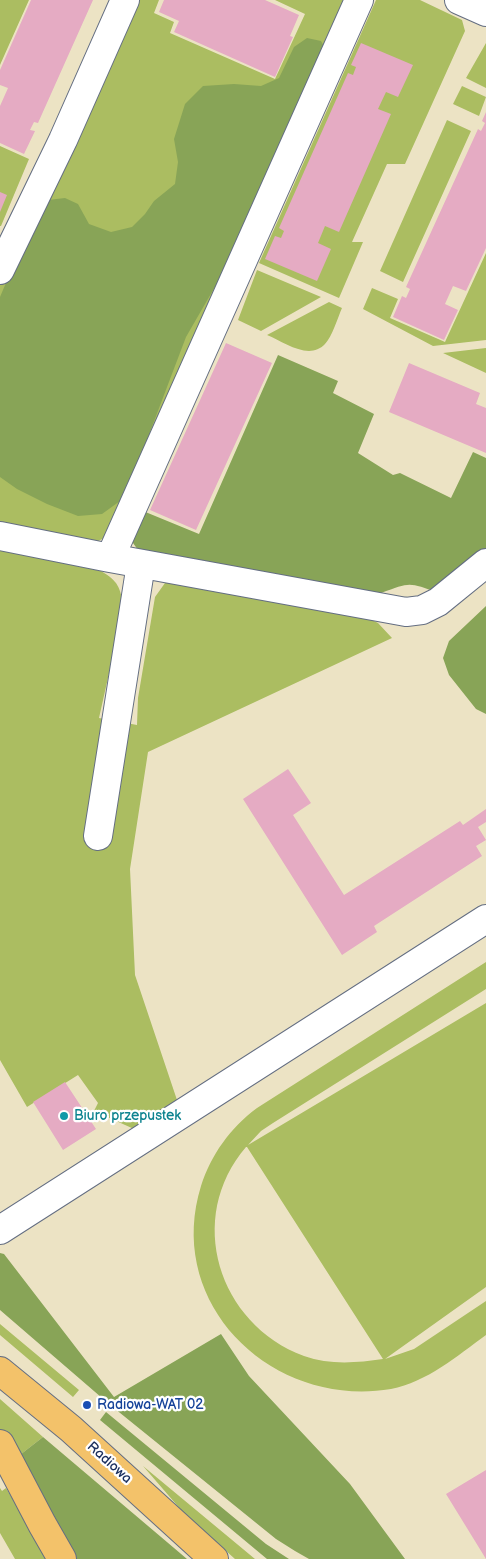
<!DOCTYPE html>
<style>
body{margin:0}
canvas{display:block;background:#ece3c4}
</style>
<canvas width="486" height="1559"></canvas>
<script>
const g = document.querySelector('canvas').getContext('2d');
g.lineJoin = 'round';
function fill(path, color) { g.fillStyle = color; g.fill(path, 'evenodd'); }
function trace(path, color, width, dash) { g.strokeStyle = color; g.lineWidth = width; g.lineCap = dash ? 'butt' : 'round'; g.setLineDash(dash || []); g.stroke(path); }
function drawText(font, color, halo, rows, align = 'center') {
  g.font = font + ' "Balsamiq Sans",sans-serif'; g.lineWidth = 4.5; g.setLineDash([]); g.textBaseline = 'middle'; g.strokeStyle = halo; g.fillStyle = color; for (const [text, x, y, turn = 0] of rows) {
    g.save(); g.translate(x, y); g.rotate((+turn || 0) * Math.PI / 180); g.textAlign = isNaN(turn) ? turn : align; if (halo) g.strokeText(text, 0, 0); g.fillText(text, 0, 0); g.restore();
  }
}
fill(new Path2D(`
 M0,0H29L0,65Z
 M131,0H159L154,13L174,22L170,33L275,79L305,14L275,0H348L111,535L98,541L0,522V276Z
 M376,0H420L462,20L465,31L405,164H387L352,242H363L339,298L259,263Z
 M486,43V88L466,78Z
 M462,86L486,97L479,116L453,104Z
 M447,120L471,131L403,282L380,271Z
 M0,146L29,159L1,226H0Z
 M486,253V340L433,346L363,309L372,288L398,299L390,318L445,342Z
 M257,270L321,297L261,331L238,320Z
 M329,302L342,308C338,317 332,337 325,344C309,361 284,342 267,335Z
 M486,348V373L443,353Z
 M0,550L101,571C119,582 119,586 124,606L99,718L137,725L138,698L155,597L165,583H178L370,619L378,623L392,638L148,752L130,869L135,975L177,1100L134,1129L94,1111L98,1103L78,1075L27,1107L0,1060Z
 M486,962V989L273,1123L261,1131L248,1145L486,1003V1287L385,1359L414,1349L486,1301V1335C457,1356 427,1382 391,1389C273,1409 164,1305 201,1186C211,1155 230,1128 257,1108ZM246,1147H247L383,1359C356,1363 329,1365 304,1356C218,1324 185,1218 246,1147Z
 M0,1324L79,1390L73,1397L0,1335Z
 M0,1399L43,1437L16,1458L0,1431Z
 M143,1466L255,1559H235L182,1511Z
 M0,1488L2,1491L6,1488L48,1559H15L0,1533Z`), '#abbd61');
fill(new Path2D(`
 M307,38L321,41L329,56L220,278L186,337L134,474L120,501L102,514L78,516L47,504L17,489L0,477V297L11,271L48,200L65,198L78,204L89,224L111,232L132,227L145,214L154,201L175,184L178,162L174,139L185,104L203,86L234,84L261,86L279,78L294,47Z
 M278,355L338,381L333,393L374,414L358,453L393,475L400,473L451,498L473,452L486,458V554L439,593C408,582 411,582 381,593L138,550L133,543V535L143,511L199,534Z
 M486,606V714L476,709L449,675L443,658L449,641Z
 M0,1253L4,1254L114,1397L221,1334L249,1376L350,1484L405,1559H309L295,1551L276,1539L109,1404L0,1310Z
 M106,1412L266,1544L289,1559H267L100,1420Z
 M43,1437L187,1559H77L16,1458Z`), '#88a457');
fill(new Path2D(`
 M31,0H93L38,123L34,122L30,130L35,131L24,154L0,143V106L8,88L0,85V70Z
 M164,0H265L299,15L290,36L293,37L275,77L174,32L179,21L159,12Z
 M361,43L413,65L398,97L386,92L378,109L391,114L339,232L325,226L318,243L331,249L317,281L265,259L275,236L281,238L284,231L279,228L348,73L353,75L356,67L351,65Z
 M486,112V248L466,291L453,286L445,304L458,310L444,340L393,317L402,296L406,298L410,289L406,287L478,129L481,131L485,123L482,121Z
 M0,192L7,195L0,212Z
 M226,343L272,363L196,530L150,510Z
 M409,363L480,393L476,404L486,408V453L389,412Z
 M288,769L311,803L293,815L344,895L460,821L463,825L486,809V822L478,827L486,840L476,846L482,856L374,926L377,932L342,955L243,799Z
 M65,1082L96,1129L63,1150L33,1102Z
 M486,1470V1559L446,1494Z`), '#e5abc3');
const minor = new Path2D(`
 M359,0L110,558L406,612L422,610L438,602L486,563
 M459,0L486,12
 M0,270L63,140L125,0
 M0,536L110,558
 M98,836L141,564
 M0,1230L486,919`);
const major = new Path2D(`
 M0,1371L71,1429L214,1559
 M0,1444L42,1524L62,1559`);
trace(minor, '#646e82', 30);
trace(major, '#646e82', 30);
trace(minor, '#fff', 28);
trace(major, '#f3c26a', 28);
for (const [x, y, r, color] of [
 [64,1116,5,"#0f9aa8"],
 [87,1405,5,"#1a4fb4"]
]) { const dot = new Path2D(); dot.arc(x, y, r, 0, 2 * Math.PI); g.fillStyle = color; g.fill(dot); trace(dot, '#fff', 2); }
drawText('14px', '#0d838f', '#fff', [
 ["Biuro przepustek",74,1116]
], 'left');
drawText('14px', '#164399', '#fff', [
 ["Radiowa-WAT 02",97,1405]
], 'left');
drawText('14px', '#1b2f5e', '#fff', [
 ["Radiowa",109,1463,42]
]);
</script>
